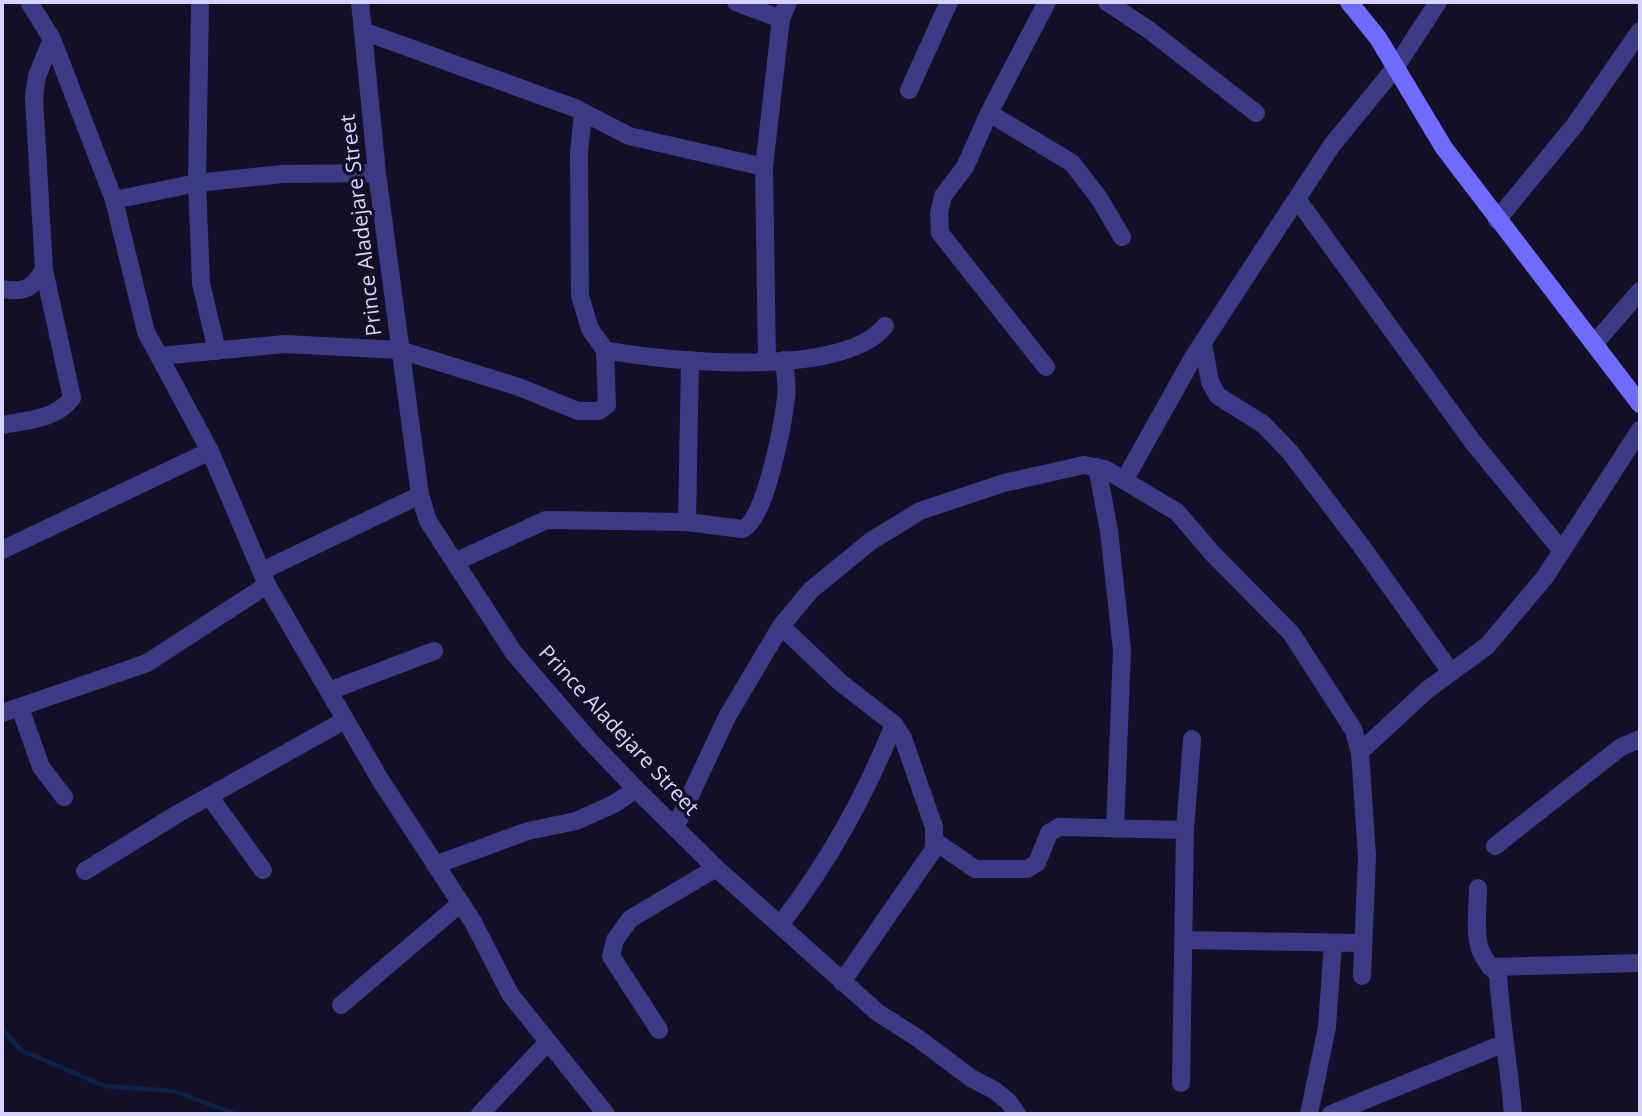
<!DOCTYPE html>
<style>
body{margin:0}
#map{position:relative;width:1642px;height:1116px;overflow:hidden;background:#130f26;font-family:"Open Sans",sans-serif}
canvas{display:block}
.frame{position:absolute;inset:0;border:4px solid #d9d4ff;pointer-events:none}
</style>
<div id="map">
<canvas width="1642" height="1116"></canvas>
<div class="frame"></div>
</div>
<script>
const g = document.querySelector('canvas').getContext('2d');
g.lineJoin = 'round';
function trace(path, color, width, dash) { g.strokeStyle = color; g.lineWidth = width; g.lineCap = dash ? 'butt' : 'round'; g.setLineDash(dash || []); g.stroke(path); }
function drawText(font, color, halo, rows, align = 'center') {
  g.font = font + ' "Open Sans",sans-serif'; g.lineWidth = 7; g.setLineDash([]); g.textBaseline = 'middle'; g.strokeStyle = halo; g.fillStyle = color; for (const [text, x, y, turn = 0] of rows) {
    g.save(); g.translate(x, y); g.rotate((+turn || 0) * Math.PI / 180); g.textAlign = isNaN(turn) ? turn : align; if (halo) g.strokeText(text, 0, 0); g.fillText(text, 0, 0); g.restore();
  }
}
trace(new Path2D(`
 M2,1029L21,1050L104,1086L174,1091L236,1114`), '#0c2248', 4.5);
trace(new Path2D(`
 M29,2L52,39L114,200L146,332L210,451L267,585L381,781L473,922L510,994L606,1114
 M200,2L197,183L201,283L217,351
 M360,2L377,173L420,495L428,521L514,653L589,740L636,789L716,868L877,1012L919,1039L971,1078L994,1090L1009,1102L1017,1114
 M736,2L781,19
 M1107,2L1149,30L1256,113
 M363,31L575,108L629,136L764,167
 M909,90L949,2
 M583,112L579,153L580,296L590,329L605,350C667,362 843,379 885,326
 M989,113L1072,163L1099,198L1122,237
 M1297,199L1472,441L1562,551
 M114,200L197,183L282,174L377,173
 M1497,220L1574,126L1640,31
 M2,289C24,293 32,289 44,270
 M1203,343L1210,382L1218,396L1263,424L1290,452L1362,547L1450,671
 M1594,344L1640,291
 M160,356L285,344L400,350L519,387L578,411H599L607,405L605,350
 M767,361L764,167L781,19L788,2
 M1046,367L940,233L939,213L943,196L965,167L989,113L1047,2
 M2,425C27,420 55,420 72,398L44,270L34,97L37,76L52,39
 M1097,467L1109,531L1122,650L1115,829
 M1125,479L1194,356L1271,238L1332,145L1395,68L1438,2
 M687,522L690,360
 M2,550L210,451
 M455,562L546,520L687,522L742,529C765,523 783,423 786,398C788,386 785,372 784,360
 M262,571L420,495
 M781,626L841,683L894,724L903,738L934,827V849L842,982
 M329,691L434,651
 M20,708L41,767L64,797
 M2,713L147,663L267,585
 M1360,752L1427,690L1487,646L1545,577L1640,430
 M209,796L263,870
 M675,828L727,717L781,626L811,590L871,541L920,511L1004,483L1084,465L1105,469L1177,512L1213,554L1291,633L1353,729L1360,752L1367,856L1362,976
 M936,842L975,869H1027L1037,863L1049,833L1059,827L1185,830
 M1495,846L1621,747L1640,739
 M435,865L528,831L576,821L614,804L636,789
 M85,871L179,813L345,720
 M1478,888C1478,922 1469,950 1498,974C1501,1022 1509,1066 1513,1114
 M780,925C828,863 865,797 894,724
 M1183,940L1362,943
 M1490,967L1640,963
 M341,1005L461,903
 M659,1030L611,956L615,940L630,919L716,868
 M1181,1083L1185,830L1192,739
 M480,1114L548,1042
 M1309,1114L1327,1027L1333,943
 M1331,1114L1505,1043`), '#3d3a85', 18);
trace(new Path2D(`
 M1349,2L1378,38L1444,148L1640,404`), '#6f6bff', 18);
drawText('21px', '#d9d4ff', '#130f26', [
 ["Prince Aladejare Street",362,225,-97],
 ["Prince Aladejare Street",618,731,47]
]);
</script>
